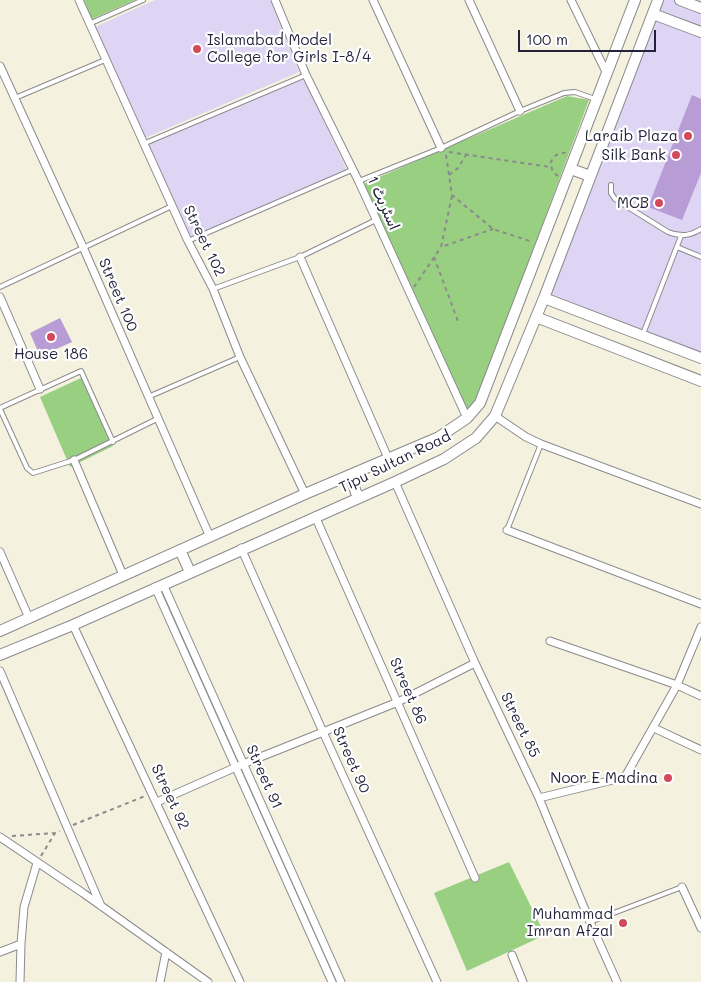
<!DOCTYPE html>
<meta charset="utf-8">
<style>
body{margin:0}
#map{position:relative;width:701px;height:982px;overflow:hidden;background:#f4f1df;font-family:Mali,sans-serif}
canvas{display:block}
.scale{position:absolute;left:518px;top:30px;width:138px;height:22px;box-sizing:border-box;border:2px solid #22223b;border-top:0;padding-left:6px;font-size:15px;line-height:18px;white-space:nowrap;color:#22223b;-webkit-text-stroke:4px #fff;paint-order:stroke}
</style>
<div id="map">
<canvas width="701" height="982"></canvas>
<div class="scale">100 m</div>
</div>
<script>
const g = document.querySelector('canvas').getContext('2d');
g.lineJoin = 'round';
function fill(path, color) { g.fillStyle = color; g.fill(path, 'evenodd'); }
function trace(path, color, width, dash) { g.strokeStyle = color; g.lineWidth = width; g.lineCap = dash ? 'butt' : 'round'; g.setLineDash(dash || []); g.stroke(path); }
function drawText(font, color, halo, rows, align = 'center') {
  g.font = font + ' Mali,"Playpen Sans Arabic",sans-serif'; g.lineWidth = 4.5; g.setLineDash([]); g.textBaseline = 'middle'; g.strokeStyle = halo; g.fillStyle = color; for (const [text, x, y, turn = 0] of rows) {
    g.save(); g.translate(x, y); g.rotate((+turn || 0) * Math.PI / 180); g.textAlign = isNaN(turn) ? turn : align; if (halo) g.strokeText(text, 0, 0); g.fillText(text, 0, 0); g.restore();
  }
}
fill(new Path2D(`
 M155,0H270L299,72L145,138L95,27Z
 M658,0H701V359L544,298Z
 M304,79L347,170L189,243L146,145Z`), '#ded5f5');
fill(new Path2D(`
 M84,0H135L92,19Z
 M567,96L589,100L477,399L468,412L363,184Z
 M83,377L113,446L70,467L40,397Z
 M509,862L545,935L467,971L434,893Z`), '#98cf81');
fill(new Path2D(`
 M692,95L701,99V173L682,220L648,207Z
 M60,318L72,342L40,356L30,333Z`), '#b89cd5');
const lane = new Path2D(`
 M89,24L143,0
 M15,98L105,60
 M143,144L306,75
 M359,181L441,148L520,111L564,93L575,92L595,99
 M611,185V193L615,199L668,232C681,237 690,236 701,229
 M188,241L352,170
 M677,247L701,257
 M0,287L172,206
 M213,289L300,257L376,220
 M643,334L681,236
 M148,397L240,357
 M0,408L81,371L113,442
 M0,409L27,468L33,473L74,460L157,419
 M507,530L541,444
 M590,922L682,887`);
const street = new Path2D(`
 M79,0L188,241L213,289L240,357L305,494
 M275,0L306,75L359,182L467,418
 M373,0L441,148
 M469,0L520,111
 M571,0L607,74
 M0,66L83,247L210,537
 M300,257L388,458
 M0,297L40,389
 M495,416L526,437L541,444L701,504
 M74,460L123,575
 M395,482L475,663L539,798L590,922L617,982
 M315,516L475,878
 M507,530L701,604
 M241,548L323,732L437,982
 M0,552L29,618
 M163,584L341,982
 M155,587L332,982
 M73,625L240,982
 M550,641L677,685L701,696
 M0,671L101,906
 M654,728L701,750
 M539,798L625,777L677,685L701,627
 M157,802L243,764L398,702L475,663
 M0,837L83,893L208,982
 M682,887L701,928
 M0,952L21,944
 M512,955L523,982
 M20,982L21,944L24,907L37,863
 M160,982L166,952`);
const secondary = new Path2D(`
 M680,0L701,8
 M653,14L701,32
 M571,169L590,176
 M544,298L701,358
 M536,317L701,381
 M350,475L358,498
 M180,550L190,572
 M0,631L305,494L439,437L467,418L480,403L635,0
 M0,655L73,625L395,482L444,459L476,438L495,416L544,298L658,0`);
trace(lane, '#8b8a8d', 6);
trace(street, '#8b8a8d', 9);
trace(secondary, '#8b8a8d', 12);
trace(new Path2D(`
 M449,152L550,167
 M446,155L452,195L493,229L533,242
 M449,175L458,168L466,155
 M558,176L553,172L550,163L556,155L567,152
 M452,196L441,247L493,229
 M434,257L459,324
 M414,287L441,247
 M73,825L145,796
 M12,836L55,833L60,831
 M41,856L55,833`), '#8b8a8d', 2, [4, 4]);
trace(lane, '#fff', 4);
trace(street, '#fff', 7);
trace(secondary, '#fff', 10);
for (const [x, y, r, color] of [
 [197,49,5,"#d1495b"],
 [688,136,5,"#d1495b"],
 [676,155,5,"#d1495b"],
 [659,203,5,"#d1495b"],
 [51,337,5,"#d1495b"],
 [668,778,5,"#d1495b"],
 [623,923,5,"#d1495b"]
]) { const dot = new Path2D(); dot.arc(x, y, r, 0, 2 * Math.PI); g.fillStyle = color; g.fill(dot); trace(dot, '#fff', 2); }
drawText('15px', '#22223b', '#fff', [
 ["Islamabad Model",207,40,"left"],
 ["College for Girls I-8/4",207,57,"left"],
 ["Laraib Plaza",678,136],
 ["Silk Bank",666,155],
 ["MCB",649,203],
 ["House 186",51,354,"center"],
 ["Noor E Madina",658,778],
 ["Muhammad",613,914],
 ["Imran Afzal",613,931]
], 'right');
drawText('15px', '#22223b', '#fff', [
 ["اسٹریٹ 1",383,203,66],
 ["Street 102",204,241,64],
 ["Street 100",118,295,67],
 ["Tipu Sultan Road",395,462,-26],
 ["Street 86",408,691,66],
 ["Street 85",520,725,64],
 ["Street 90",351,760,66],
 ["Street 91",264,777,66],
 ["Street 92",170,797,65]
]);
</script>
